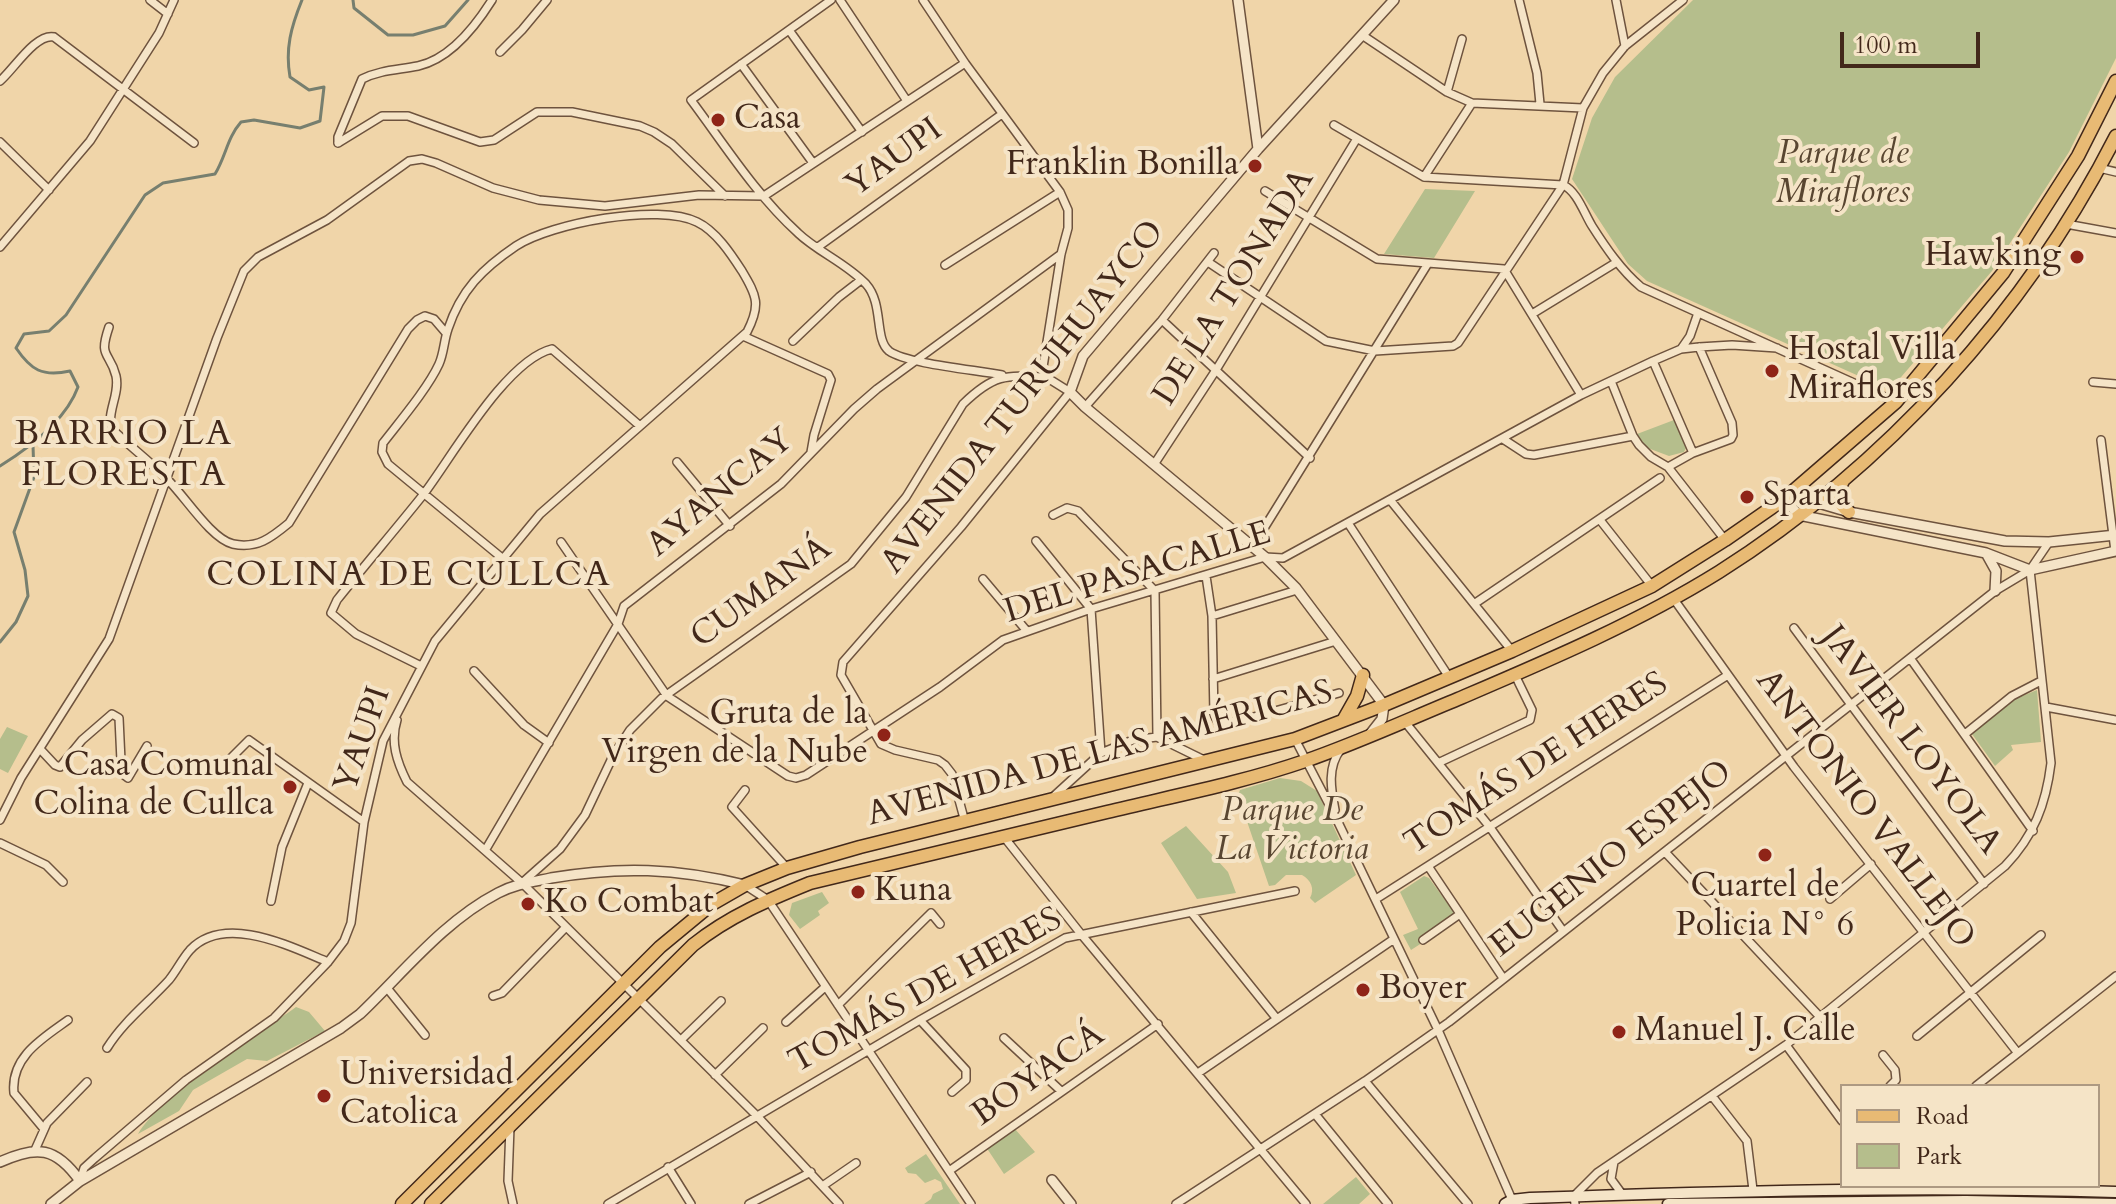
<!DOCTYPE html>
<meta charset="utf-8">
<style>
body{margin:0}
#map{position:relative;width:2116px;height:1204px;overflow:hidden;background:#f0d5a9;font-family:Cardo,serif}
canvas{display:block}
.legend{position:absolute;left:1840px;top:1084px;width:260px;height:104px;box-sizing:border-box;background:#f5e4c7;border:2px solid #ad9982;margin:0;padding:10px 14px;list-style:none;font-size:24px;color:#42281a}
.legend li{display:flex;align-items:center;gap:16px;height:40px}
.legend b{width:40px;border:2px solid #ad9982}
.scale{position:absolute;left:1840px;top:32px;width:140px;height:36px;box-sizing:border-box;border:4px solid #42281a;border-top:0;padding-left:10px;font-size:24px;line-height:28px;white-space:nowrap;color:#42281a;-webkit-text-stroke:6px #f5e4c7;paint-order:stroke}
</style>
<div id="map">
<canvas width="2116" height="1204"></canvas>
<ul class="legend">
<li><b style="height:10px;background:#e8ba74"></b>Road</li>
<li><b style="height:22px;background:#b5be8c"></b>Park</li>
</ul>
<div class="scale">100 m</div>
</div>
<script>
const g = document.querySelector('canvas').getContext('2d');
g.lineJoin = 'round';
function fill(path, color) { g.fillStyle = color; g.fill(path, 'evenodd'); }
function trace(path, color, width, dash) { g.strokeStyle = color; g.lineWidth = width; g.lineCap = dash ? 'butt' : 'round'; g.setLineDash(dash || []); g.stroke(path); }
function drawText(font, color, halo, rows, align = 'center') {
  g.font = font + ' Cardo,serif'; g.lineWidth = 8; g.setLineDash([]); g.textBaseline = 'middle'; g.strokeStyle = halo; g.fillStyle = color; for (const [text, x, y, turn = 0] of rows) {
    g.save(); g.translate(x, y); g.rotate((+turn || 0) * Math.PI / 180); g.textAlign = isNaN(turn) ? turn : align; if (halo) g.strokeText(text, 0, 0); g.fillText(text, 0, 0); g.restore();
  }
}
fill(new Path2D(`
 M1693,0H2116V58L2069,152L1992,271L1890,390L1647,281L1628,264L1572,179L1592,118L1615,77Z
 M1425,189L1475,191L1434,258L1384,254Z
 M1674,420L1686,448L1684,452L1669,456L1645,447L1637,434Z
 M2037,690L2041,742L2011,745L2013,750L1995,766L1972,734L2015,699Z
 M7,727L28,736L8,773L0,769V739Z
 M1280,778L1301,781L1317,791L1356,875L1315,903L1310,898C1315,889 1311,880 1302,875H1286L1275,885L1269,886L1238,795L1240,790Z
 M1186,826L1228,872L1236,893L1197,899L1161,843Z
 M1424,876L1429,878L1459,919L1411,950L1403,935L1418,929L1400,892Z
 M822,892L829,903L818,911L820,915L800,929L789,915L792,903Z
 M296,1007L309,1012L325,1031L267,1061L247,1059L193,1090L179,1111L138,1134C163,1092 254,1037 296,1007Z
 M1015,1129L1035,1152L1004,1174L986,1147Z
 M926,1154L960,1204H924L931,1199L933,1194L943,1189L941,1182L935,1179L925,1183L916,1174L908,1173L905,1168Z
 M1356,1177L1370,1194L1359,1204H1323Z`), '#b5be8c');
trace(new Path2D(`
 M353,0L354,8L388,35H413L445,26L468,0
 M0,466C29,448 66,420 78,387L70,371C42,377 31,370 16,348L24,334L49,331L66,315L145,195L163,183L215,174C226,156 227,138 241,122L254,120L300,128L320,121L324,87L309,90L290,77C285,49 291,27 302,0
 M0,642L16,622L28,596L25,570L14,532L34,477L33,445`), '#777f6f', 3);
const minor = new Path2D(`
 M150,0L168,14
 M831,0L691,100C724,144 756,195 798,233C818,252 846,263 866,284C884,304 874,339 889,351C907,364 977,370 1002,375
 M840,0L907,101
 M923,0L965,63L1060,192L1068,210V228L1061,254L1043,367L1046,377L1070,392L961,527L843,662L841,675L881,744L895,750L938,760L945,765L952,774L965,822
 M1519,0L1537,73L1540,104
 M1616,0L1625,46
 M789,30L862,132
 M1362,35L1447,92L1472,103L1583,108
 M500,52L522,30L547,0
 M741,64L813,163
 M0,81C14,69 36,33 54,37L194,143
 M1447,92L1462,39
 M1334,125L1424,177L1563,185
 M0,142L49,190
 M338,143L382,116H408L480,142L494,140L537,112H572L640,126L654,132L672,144L725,196
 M338,143V137L362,79C380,70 398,70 418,66C450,59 475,27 492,0
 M2099,168L2116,172
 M1424,177L1472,103
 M1563,185C1577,191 1584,213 1592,226C1606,248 1621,270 1641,287L1896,402
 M1265,191L1377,259L1504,269L1581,395
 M2066,224L2116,233
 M0,247L90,141L159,33L174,0
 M818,247L1002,114
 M1208,262L1326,341L1375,351L1453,346L1458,343L1563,185L1583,108L1603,73L1625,46L1683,0
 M945,265L1060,192
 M1532,314L1617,262
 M1162,320L1310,458
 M109,327C98,359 110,351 116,376C120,394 107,411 111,428C129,446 150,461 167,479C184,495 211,539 233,544C257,549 271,538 289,523L408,329L417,320L425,316L434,319L446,333
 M743,336L828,374L831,380L814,435L811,452
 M793,341L839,297L861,280
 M1681,349L1690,336L1698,313
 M1653,361L1693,453
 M1611,381L1633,436L1639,445L1651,457L1668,467L1725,540
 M2093,382L2116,384
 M1085,407L1162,320L1214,253
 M1503,439L1526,454L1534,455L1633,436
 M2101,440L2115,551
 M677,462L730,526
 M1155,463L1216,370L1356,140
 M1668,467L1693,453L1731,439L1733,435L1732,423L1699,347
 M1391,501L1512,651
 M1053,515L1067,508L1078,511L1155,591L1157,737
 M1600,520L1652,586
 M1348,523L1449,677
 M1036,541L1091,609L1101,753
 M561,542L667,696L788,776L796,778L806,775L940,687L1003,640L1091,609L1265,557L1283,558L1581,395L1653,361L1681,349L1699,347L1732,345L1777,348
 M1253,546L1427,265
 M1206,576L1212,616L1214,715L1218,722L1225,725L1339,693
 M983,579L1026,630
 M1673,598L1794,767L2017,1052
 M1474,604L1660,478
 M1212,616L1297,590
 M1794,628L1984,884
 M1910,658L2033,831
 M421,666L356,634L331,613L337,600C365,565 395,530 423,495C452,457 506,360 552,349L640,426
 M474,671L524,725L549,743
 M1213,679L1336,641
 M2046,707L2116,720
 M397,720C390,742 397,762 407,782L522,883L757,1116L839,1204
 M1405,722L1489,826L1563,931
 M1965,734L2012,696L2041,681
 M1157,737L1206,761
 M1295,739L1337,820L1438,1030L1513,1202
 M40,749L55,765L60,767L82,740L112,714L119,718L121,761L124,775L128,778L147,746
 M1438,763L1530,720L1532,710L1515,675
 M221,768L249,740L364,822
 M745,790L732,807L787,868
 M1055,795L1101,753L1133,740L1157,737
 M1335,810C1331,789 1327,767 1341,749
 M0,820L21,778L109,639L217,338L244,271L258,257L327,220L409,161L422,159L436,163L493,188L539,200L605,206L699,195L764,196L965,63
 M1004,837L1081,934L1306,1204
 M0,843L46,865L63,882
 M486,849L618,624L624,606L781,484L854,409L877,389L1061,254
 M1665,852L1821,1018
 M1428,866L1503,978
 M523,882L560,849L585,815L613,756L630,730L662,698L851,564L906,497L963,404C994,374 1005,375 1046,377
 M745,885L768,900L971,1204
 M1376,899L1728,675
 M1830,899L1871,864
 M271,901L282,847L308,783
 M1191,912L1277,1019
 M1423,940L1460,914
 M387,988L425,1035
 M493,996L502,993L566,927
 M838,1005L931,913L940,924
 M920,1020L966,1070V1080L952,1092
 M786,1022L825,987
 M1917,1036L2041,935
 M1004,1038L1061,1091
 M681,1040L721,1001
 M1786,1045L1842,1121
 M107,1048C124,1021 148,1003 169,980C177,970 182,959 190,950C225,913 291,947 328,962
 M1883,1055L1895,1070L1896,1080L1890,1086
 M1198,1073L1394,939
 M715,1075L763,1028
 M1365,1081L1468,1204
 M1976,1086L2116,976
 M1712,1096L1747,1141L1753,1190
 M1315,1114L1388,1204
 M510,1127L508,1181L513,1204
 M44,1129L14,1093C10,1057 43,1038 68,1020
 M35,1150L47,1123L87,1082
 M1614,1162L1611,1179L1622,1194
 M668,1167L691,1204
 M949,1171L1158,1024
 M80,1181L84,1168L95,1158L186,1080L274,1018L328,962L344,941L351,923L364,822L383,741L435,641L540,514L747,332C761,305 757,296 742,271C731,254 716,231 697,222C659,203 551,223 516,246C482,269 461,290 448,329C444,340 444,353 439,364C428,388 400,421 383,443L382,452L388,464L502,558
 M824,1185L856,1163
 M608,1204L920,1020L1065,938L1295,891
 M749,1204L811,1172
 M1176,1204L1365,1081L1449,1022L1995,591L2030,570L2049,542
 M1575,1204L1574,1196L1597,1173L1786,1045L2005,866C2034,836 2046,804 2051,763L2030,570`);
const tertiary = new Path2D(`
 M1238,0L1258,149
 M1800,486L1815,502L1849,512L2005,541L2049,542L2116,535
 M1784,499L1799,515L1986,553L2030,570L2116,551
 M1986,553L1996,571L1995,591
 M1371,733L1382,719L1384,705L1296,588L1265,557L1085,407L1070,392L1083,356L1258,149L1394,0
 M0,1162C37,1145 56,1147 80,1181
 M1052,1180L1071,1204
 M51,1204L80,1181L341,1028L360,1014C403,973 444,921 498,893C515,884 532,882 551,878C620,866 676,868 745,885`);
const secondary = new Path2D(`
 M1505,1204L1512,1200L1530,1198C1726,1191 1921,1186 2116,1192
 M1668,1204L1966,1201L2116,1204`);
const primary = new Path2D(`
 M1843,481C1836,494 1837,503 1849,512
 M1344,719L1357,696L1363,675
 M402,1204L660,947L712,904L745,885L787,868L860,847L1295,739L1384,705L1512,651L1652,586L1725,540L1784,499L1896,402L2003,273L2078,156L2116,81
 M431,1204L693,945C729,916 768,900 810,883C909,859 1008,835 1107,812C1173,796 1241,783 1305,761C1357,743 1407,720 1458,699C1547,661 1637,623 1719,572C1885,467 2027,311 2116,136`);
trace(minor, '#6e533e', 10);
trace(tertiary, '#6e533e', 12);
trace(secondary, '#42281a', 13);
trace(primary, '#42281a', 15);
trace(minor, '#f5e4c7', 7);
trace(tertiary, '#f5e4c7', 9);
trace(secondary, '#f5e4c7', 10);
trace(primary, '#e8ba74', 12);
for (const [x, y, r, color] of [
 [718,120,8,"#8f2418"],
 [1255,166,8,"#8f2418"],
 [2077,257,8,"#8f2418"],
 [1772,371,8,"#8f2418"],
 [1747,497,8,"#8f2418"],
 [884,735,8,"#8f2418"],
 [290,787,8,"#8f2418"],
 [1765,855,8,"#8f2418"],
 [858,892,8,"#8f2418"],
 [528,904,8,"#8f2418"],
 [1363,990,8,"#8f2418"],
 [1619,1032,8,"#8f2418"],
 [324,1096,8,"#8f2418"]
]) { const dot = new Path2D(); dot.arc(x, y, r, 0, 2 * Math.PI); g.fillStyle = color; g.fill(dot); trace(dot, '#f5e4c7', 3); }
drawText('34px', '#42281a', '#f5e4c7', [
 ["Casa",734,120],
 ["Franklin Bonilla",1239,166,"right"],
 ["Hawking",2061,257,"right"],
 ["Hostal Villa",1788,351],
 ["Miraflores",1788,390],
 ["Sparta",1763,497],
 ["Gruta de la",868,715,"right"],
 ["Virgen de la Nube",868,754,"right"],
 ["Casa Comunal",274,767,"right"],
 ["Colina de Cullca",274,806,"right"],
 ["Cuartel de",1765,888,"center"],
 ["Policia N° 6",1765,927,"center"],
 ["Kuna",874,892],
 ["Ko Combat",544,904],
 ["Boyer",1379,990],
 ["Manuel J. Calle",1635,1032],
 ["Universidad",340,1076],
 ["Catolica",340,1115]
], 'left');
drawText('italic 34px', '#594631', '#f5e4c7', [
 ["Parque de",1843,155],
 ["Miraflores",1843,194],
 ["Parque De",1292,812],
 ["La Victoria",1292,851]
]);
drawText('34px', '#42281a', '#f5e4c7', [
 ["YAUPI",895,159,-36],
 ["DE LA TONADA",1235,288,-58],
 ["AVENIDA TURUHUAYCO",1024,398,-52],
 ["AYANCAY",721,494,-40],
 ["DEL PASACALLE",1138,574,-17],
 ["CUMANÁ",762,594,-36],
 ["YAUPI",364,740,-71],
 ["JAVIER LOYOLA",1910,741,53],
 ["AVENIDA DE LAS AMÉRICAS",1100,755,-15],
 ["TOMÁS DE HERES",1537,765,-33],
 ["ANTONIO VALLEJO",1864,810,53],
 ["EUGENIO ESPEJO",1612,860,-38],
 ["TOMÁS DE HERES",926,992,-29],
 ["BOYACÁ",1039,1076,-35]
]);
g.letterSpacing = '2px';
drawText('36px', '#42281a', '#f5e4c7', [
 ["BARRIO LA",124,436],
 ["FLORESTA",124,477],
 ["COLINA DE CULLCA",409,577]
]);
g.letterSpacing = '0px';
</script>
